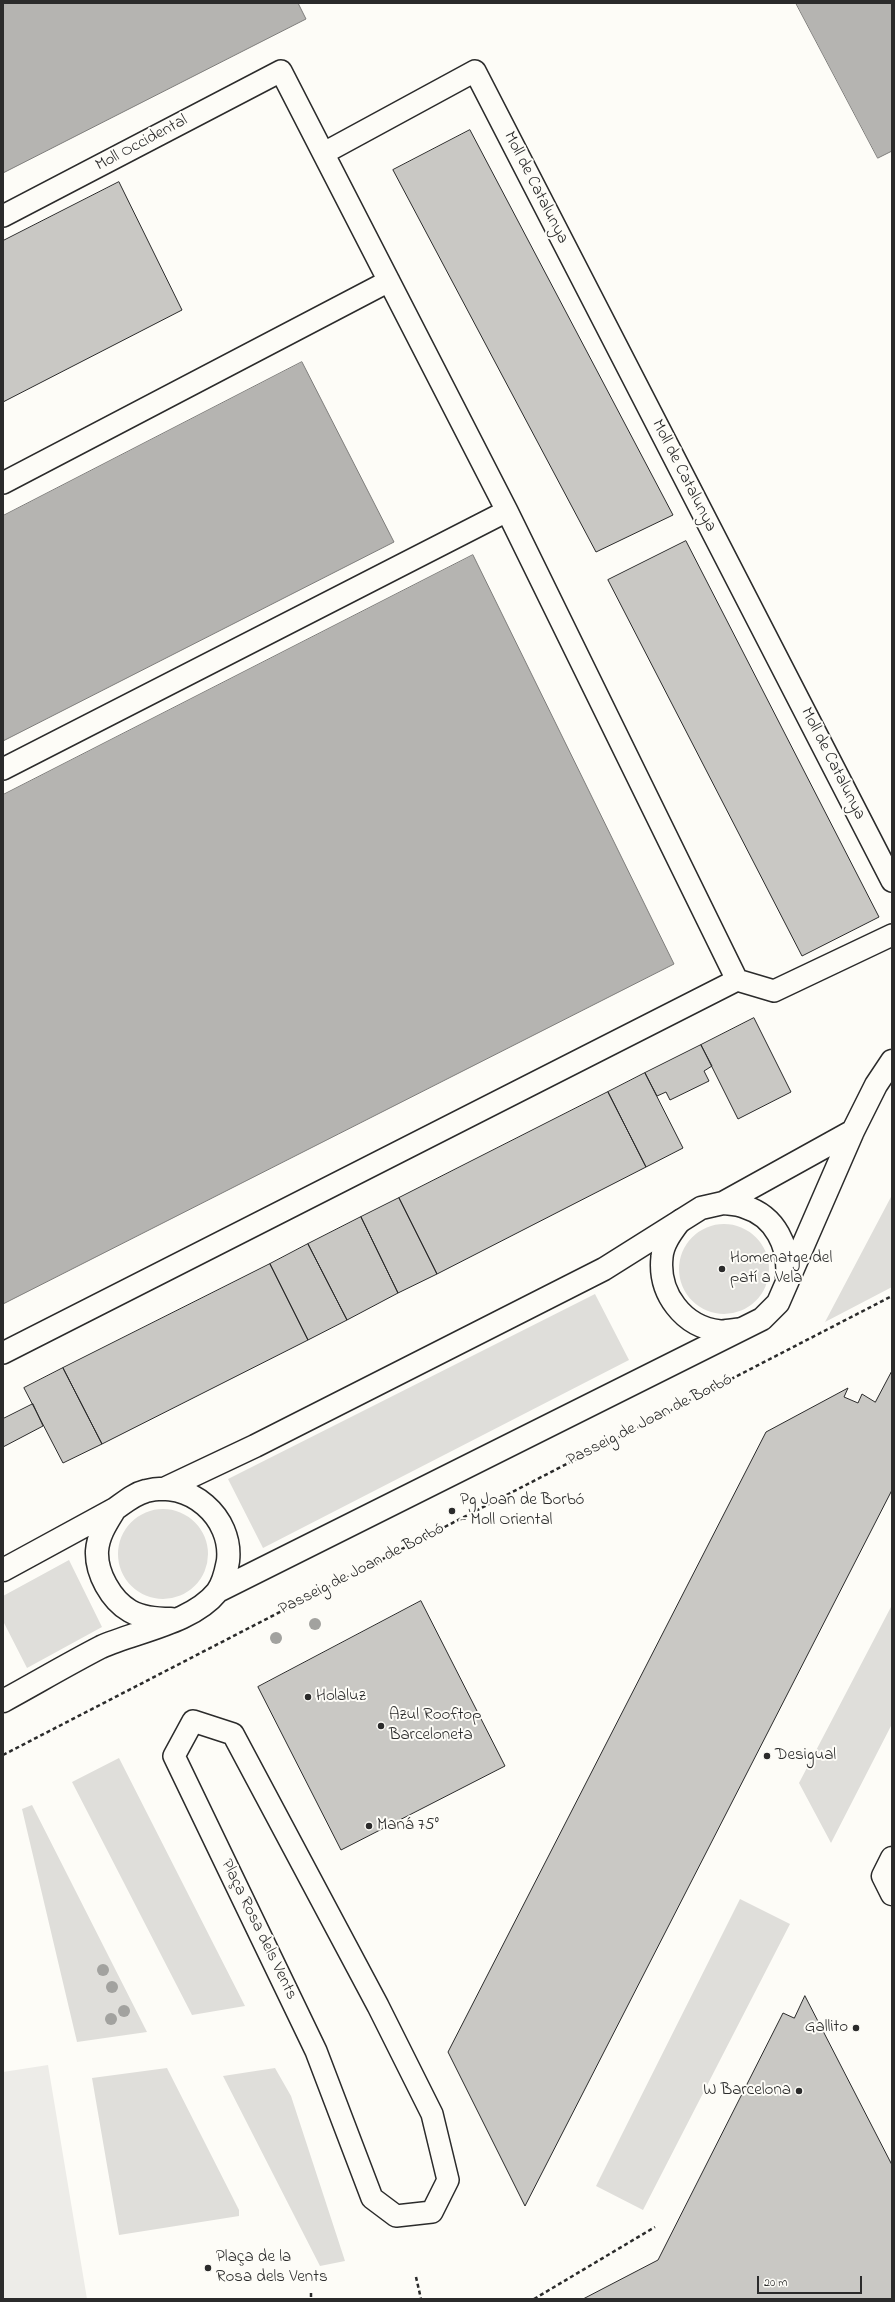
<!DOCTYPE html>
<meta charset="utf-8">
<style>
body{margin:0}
#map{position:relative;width:895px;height:2302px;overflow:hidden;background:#fdfcf7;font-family:"Indie Flower",sans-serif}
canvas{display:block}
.frame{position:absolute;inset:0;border:4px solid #2b2b2b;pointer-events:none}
.scale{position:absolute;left:757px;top:2276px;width:105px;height:18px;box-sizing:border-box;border:2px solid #2b2b2b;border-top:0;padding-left:5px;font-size:12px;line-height:14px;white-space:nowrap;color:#2b2b2b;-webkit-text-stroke:3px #fdfcf7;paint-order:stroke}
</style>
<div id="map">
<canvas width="895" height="2302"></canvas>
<div class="frame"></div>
<div class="scale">20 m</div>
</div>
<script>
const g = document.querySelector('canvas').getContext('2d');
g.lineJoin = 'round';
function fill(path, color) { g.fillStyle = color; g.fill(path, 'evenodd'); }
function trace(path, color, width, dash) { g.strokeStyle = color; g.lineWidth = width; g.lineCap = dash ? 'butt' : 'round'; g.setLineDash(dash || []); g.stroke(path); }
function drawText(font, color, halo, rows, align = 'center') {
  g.font = font + ' "Indie Flower",sans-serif'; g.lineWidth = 4; g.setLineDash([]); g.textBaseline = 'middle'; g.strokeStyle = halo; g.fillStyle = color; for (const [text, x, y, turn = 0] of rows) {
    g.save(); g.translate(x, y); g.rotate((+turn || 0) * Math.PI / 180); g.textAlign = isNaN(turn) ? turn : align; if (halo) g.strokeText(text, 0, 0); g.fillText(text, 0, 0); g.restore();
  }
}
fill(new Path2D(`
 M48,2065L87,2299H3V2072Z`), '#edece8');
fill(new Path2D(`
 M892,1195V1287L825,1322Z
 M679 1269a45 45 0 1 1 90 0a45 45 0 1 1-90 0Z
 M595,1294L629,1360L263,1548L228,1479Z
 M118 1554a45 45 0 1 1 90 0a45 45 0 1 1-90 0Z
 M69,1560L102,1627L27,1668L3,1621V1596Z
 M892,1605V1724L831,1843L799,1783Z
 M119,1758L245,2006L192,2015L72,1782Z
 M32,1805L147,2032L77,2042L22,1809Z
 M740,1899L790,1924L643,2210L596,2186Z
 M167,2068L239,2210V2216L119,2235L92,2078Z
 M275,2068L291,2096L345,2261L320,2266L223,2076Z`), '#dfdeda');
const water = new Path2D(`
 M3,3H298L306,19L3,173Z
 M796,3H892V151L878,158Z
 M302,362L394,542L3,741V516Z
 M473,555L674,964L3,1304V795Z`);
fill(water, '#b5b4b1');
trace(water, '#7e7d7b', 1);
const building = new Path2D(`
 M470,130L673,515L596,552L393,170Z
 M119,182L182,310L3,402V241Z
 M686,541L879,917L802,956L608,580Z
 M754,1018L791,1092L738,1119L701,1045Z
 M701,1045L712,1066L704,1071L709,1081L670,1100L666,1092L657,1096L645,1073Z
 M645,1073L683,1148L646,1167L608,1092Z
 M608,1092L646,1167L437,1274L399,1198Z
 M399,1198L437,1274L398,1293L361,1217Z
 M361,1217L398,1293L347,1320L308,1244Z
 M308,1244L347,1320L308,1340L270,1264Z
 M270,1264L308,1340L102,1444L63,1368Z
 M63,1368L102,1444L63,1463L24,1388Z
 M892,1371V1490L525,2206L448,2052L766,1432L848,1388L844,1397L858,1403L862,1394L875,1402Z
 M33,1404L43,1426L3,1447V1419Z
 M421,1601L505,1766L341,1850L258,1687Z
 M805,1996L892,2165V2299H583L658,2260L783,2013L794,2018Z`);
fill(building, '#c9c8c4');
trace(building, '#2b2b2b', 1);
const service = new Path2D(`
 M324,153L475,71L892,881
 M3,216L281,71L507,511L737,980
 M3,483L389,281
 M3,769L507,511
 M681,1220C673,1231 663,1243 662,1257C658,1293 683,1327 720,1331C726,1331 734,1329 741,1329
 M3,1353L737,980L774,991L892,935
 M193,1721L233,1734L378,2006L432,2114L448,2180L432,2212L396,2216L372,2198L316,2051L174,1756Z`);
const pedestrian = new Path2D(`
 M892,1858L883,1876L892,1894`);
const minor = new Path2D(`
 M723,1203C730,1204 738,1204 745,1207C775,1216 790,1247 787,1277
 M164,1489L255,1446L604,1269L701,1208L723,1203L853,1131
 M115,1509C107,1522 98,1535 97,1551C96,1573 111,1600 130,1611C142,1618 157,1619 171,1619
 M3,1570L115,1509C125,1502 134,1494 146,1491C189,1479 233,1517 228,1561C226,1571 224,1583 217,1592C192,1623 137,1631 101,1647C68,1664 36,1683 3,1701
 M218,1591L762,1319L778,1303L853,1131L876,1085L892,1061`);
trace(service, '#2b2b2b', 24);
trace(pedestrian, '#2b2b2b', 25);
trace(minor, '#2b2b2b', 25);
trace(new Path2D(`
 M3,1755L892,1296
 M416,2277L421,2299
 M311,2293V2299
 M534,2299L655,2227`), '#2b2b2b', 2.5, [4, 3]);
trace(service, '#fdfcf7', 21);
trace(pedestrian, '#fdfcf7', 22);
trace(minor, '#fdfcf7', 22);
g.fillStyle = '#a2a29f';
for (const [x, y] of [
 [315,1624],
 [276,1638],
 [103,1970],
 [112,1987],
 [124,2011],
 [111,2019]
]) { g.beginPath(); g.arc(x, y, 6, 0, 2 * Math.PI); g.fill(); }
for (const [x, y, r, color] of [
 [722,1269,4,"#2b2b2b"],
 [452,1511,4,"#2b2b2b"],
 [308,1697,4,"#2b2b2b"],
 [381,1726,4,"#2b2b2b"],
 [767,1756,4,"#2b2b2b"],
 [369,1826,4,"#2b2b2b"],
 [856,2028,4,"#2b2b2b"],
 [799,2091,4,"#2b2b2b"],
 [208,2268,4,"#2b2b2b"]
]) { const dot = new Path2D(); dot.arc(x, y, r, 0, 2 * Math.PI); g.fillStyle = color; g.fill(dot); trace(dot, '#fdfcf7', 1.5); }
drawText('17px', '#2b2b2b', '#fdfcf7', [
 ["Moll Occidental",142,144,-28],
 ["Moll de Catalunya",535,188,63],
 ["Moll de Catalunya",683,476,63],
 ["Moll de Catalunya",832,764,63],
 ["Passeig de Joan de Borbó",650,1421,-27],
 ["Passeig de Joan de Borbó",362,1570,-27],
 ["Plaça Rosa dels Vents",258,1930,64]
]);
drawText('17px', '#2b2b2b', '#fdfcf7', [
 ["Homenatge del",730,1259],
 ["patí a Vela",730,1279],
 ["Pg Joan de Borbó",460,1501],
 ["- Moll Oriental",460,1521],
 ["Holaluz",316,1697],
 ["Azul Rooftop",389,1716],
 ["Barceloneta",389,1736],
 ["Desigual",775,1756],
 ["Maná 75°",377,1826],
 ["Gallito",848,2028,"right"],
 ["W Barcelona",791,2091,"right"],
 ["Plaça de la",216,2258],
 ["Rosa dels Vents",216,2278]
], 'left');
</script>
